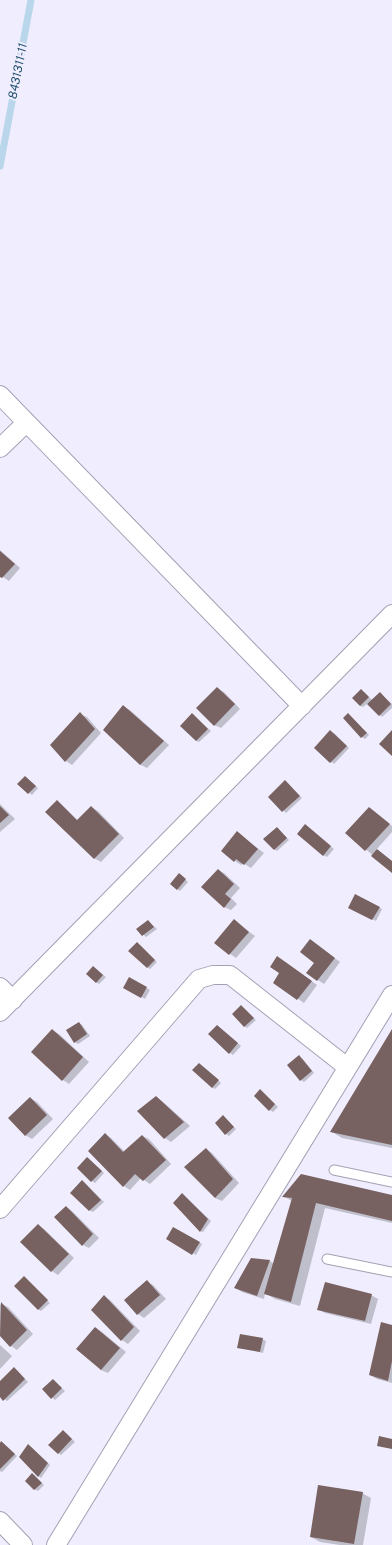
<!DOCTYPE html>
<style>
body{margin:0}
canvas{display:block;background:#efedfe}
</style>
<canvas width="392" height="1545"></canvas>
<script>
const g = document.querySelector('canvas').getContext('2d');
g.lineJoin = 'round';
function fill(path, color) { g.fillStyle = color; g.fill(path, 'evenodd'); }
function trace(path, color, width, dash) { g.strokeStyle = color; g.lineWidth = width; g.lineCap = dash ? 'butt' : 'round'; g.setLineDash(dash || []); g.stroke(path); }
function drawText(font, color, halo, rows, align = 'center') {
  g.font = font + ' "Public Sans",sans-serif'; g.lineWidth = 4; g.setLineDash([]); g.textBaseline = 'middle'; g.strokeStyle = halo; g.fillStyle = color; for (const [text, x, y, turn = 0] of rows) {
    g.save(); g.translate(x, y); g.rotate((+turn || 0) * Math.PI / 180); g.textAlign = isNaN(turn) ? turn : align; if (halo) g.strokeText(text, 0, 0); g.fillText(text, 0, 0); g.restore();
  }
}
fill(new Path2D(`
 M0,550L20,568L9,581L0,575Z
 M217,688L224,692L240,709L221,728L214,725Z
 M364,692L372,700L380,693L392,704V708L382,717L368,703L363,707L360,706Z
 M124,707L130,710L169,745L147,768L141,765L104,730Z
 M80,714L87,717L101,733L72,765L66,761Z
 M192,714L211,731L199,742L196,741Z
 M348,714L369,735L365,739L362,737Z
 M334,733L349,748L334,764L315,748Z
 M25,777L38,788L32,795L19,784Z
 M285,782L302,798L286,813L269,797Z
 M0,804L15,819L0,832Z
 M91,807L98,811L124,838L101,862L94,858L78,821Z
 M369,808L392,826V832L376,850L392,861V872L347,833Z
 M306,825L334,849L327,857L323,855Z
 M277,828L289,840L277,851L274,849Z
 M237,833L264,853L251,868L243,863L241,865L235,861L222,851Z
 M218,870L224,873L240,888L231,898L237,904L231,910L224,907Z
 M182,876L188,882L180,891L177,889Z
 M355,895L382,909L376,921L349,907Z
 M148,921L157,929L146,937L138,930Z
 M234,921L255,936L236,958L215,943Z
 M316,944L340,962L324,984L318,980L315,963Z
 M140,945L157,962L150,969L147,967Z
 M284,961L317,985L304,1003L274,982L281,973Z
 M94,967L106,977L99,984L96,982Z
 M129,978L150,990L145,999L124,987Z
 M241,1006L256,1020L247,1028L244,1026Z
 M79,1023L82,1025L90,1036L78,1044L75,1042Z
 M218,1026L241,1046L233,1055L230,1053Z
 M52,1030L59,1034L89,1062L69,1084L63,1080Z
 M392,1031V1148L342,1138L332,1132Z
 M302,1058L314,1073L304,1082L301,1080Z
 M202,1066L221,1083L215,1089L212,1087Z
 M261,1091L278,1107L273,1112L270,1110Z
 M156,1097L162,1101L190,1126L171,1142L165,1138L139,1111Z
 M30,1098L37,1102L53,1119L32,1139L25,1135Z
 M224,1117L236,1129L229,1136L226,1134Z
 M105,1134L111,1138L125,1152L142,1136L149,1139L171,1164L150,1184L141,1178L130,1190L124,1186L89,1151Z
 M206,1149L212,1153L239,1183L222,1201L215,1198Z
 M88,1158L104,1173L95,1183L92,1181Z
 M83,1181L104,1202L93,1212L89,1210Z
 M182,1194L211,1221L203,1232L200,1231Z
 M283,1196H392V1223L325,1208L300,1306L275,1299L265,1293L264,1299L242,1292L235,1288L252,1259L270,1261L274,1264L292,1201Z
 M66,1207L72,1211L99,1238L89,1248L83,1245Z
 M38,1226L44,1229L74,1258L58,1275L52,1271Z
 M174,1228L202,1244L196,1255L167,1239Z
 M24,1278L50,1303L41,1311L38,1309Z
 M147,1282L153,1285L166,1299L144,1318L138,1314L125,1301Z
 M371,1295L378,1299L371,1324L325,1313L318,1309Z
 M104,1296L110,1300L140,1331L128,1344L122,1340Z
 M1,1304L8,1307L33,1334L17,1350L11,1346L0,1335V1305Z
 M392,1326V1383L377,1379L370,1375Z
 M96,1328L102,1332L126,1352L108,1373L101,1370L78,1348Z
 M262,1339L266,1341L263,1353L239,1347Z
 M0,1345L12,1356L0,1369Z
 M17,1370L28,1382L7,1401L0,1396V1382Z
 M53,1380L65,1391L55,1400L43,1389Z
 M66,1433L75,1442L61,1455L58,1453Z
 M2,1442L17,1456L2,1472L0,1471V1444Z
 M31,1447L50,1465L41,1478L38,1476Z
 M33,1474L44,1485L38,1491L34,1489Z
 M362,1493L371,1498L363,1545H340L320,1542L311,1537Z`), '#0003');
trace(new Path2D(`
 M0,166L31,0`), '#bad6ea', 7);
fill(new Path2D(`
 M0,551L15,564L2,578L0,577Z
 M217,687L235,704L214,726L196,708Z
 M361,689L369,697L360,706L352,698Z
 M380,692L391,704L379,716L367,704Z
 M123,705L164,741L140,765L103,730Z
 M80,712L95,729L65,762L50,745Z
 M192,713L208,729L196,741L180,726Z
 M348,713L367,733L361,738L343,718Z
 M330,730L347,746L330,763L314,748Z
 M392,730V756L379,744Z
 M25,776L36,786L28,794L17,784Z
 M285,780L300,796L282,812L268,797Z
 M57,800L77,820L91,806L119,834L94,859L45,812Z
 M0,806L9,815L0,823Z
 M369,807L390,824L365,851L345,833Z
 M305,824L331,846L323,856L297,834Z
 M277,827L287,838L274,850L263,839Z
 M237,831L258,849L244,865L236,859L234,862L221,851Z
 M377,849L392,861V873L371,856Z
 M218,869L234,884L225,894L231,899L224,908L201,887Z
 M179,873L186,879L177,890L170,884Z
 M355,894L380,907L372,920L348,908Z
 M234,919L249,932L229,955L214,943Z
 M148,920L154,927L142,936L136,929Z
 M310,939L335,958L317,981L306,973L314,963L300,952Z
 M137,942L155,960L147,968L128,951Z
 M277,956L312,981L297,1000L273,983L279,973L270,967Z
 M93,966L103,975L96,983L86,974Z
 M129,977L147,987L141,998L123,988Z
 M241,1005L254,1018L244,1027L232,1014Z
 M79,1022L87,1034L74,1043L66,1030Z
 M217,1025L238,1043L229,1054L208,1034Z
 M52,1029L83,1057L62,1081L31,1052Z
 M392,1029V1145L330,1132Z
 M299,1055L312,1071L300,1081L287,1065Z
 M199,1063L219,1080L212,1088L192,1070Z
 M260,1089L275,1104L269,1111L254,1096Z
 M156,1096L184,1122L164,1139L137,1111Z
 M30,1097L47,1115L25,1136L8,1118Z
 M223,1115L234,1127L225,1135L215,1123Z
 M105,1133L123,1152L142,1135L166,1160L143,1181L135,1174L123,1187L88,1151Z
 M206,1148L233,1179L215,1198L184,1167Z
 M87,1157L102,1171L91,1182L77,1168Z
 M301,1174L392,1195V1221L316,1203L291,1302L264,1294L292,1198L282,1197Z
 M82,1180L101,1200L89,1211L70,1193Z
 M182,1193L208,1219L200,1232L173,1203Z
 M66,1206L93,1234L82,1246L54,1217Z
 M38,1224L69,1254L51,1272L20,1242Z
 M173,1227L200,1242L192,1255L166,1239Z
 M251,1258L270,1260L257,1296L234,1288Z
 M24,1276L48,1300L38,1310L14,1286Z
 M147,1280L160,1295L137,1315L124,1300Z
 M325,1282L372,1294L365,1321L317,1310Z
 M104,1295L134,1327L121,1341L91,1310Z
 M1,1302L27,1330L10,1347L0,1336Z
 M381,1322L392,1325V1361L388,1381L369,1375Z
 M95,1327L120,1348L101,1370L76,1349Z
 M240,1334L263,1338L260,1352L237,1348Z
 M14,1367L25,1379L3,1401L0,1397V1381Z
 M53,1379L62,1388L51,1399L42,1389Z
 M63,1430L72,1439L58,1454L48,1445Z
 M379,1436L392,1439V1449L377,1446Z
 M1,1441L15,1454L0,1469V1443Z
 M28,1444L48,1463L38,1477L19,1457Z
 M32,1473L42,1483L34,1490L25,1481Z
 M318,1485L363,1492L354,1544L310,1537Z`), '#786261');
const service = new Path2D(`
 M334,1170L392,1182
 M327,1259L392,1272`);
const minor = new Path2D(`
 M0,395L302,706
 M0,448L26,423
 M0,987L13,1000
 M0,1012L392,614
 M0,1209L199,979L213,975H230L347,1067
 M0,1521L23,1545
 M56,1545L392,995`);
trace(service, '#a3a1b4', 11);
trace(minor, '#a3a1b4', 20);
trace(service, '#fff', 9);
trace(minor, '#fff', 18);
drawText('italic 12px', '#1e4e6b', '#efedfe', [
 ["8431311-11",18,71,-79]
]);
</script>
